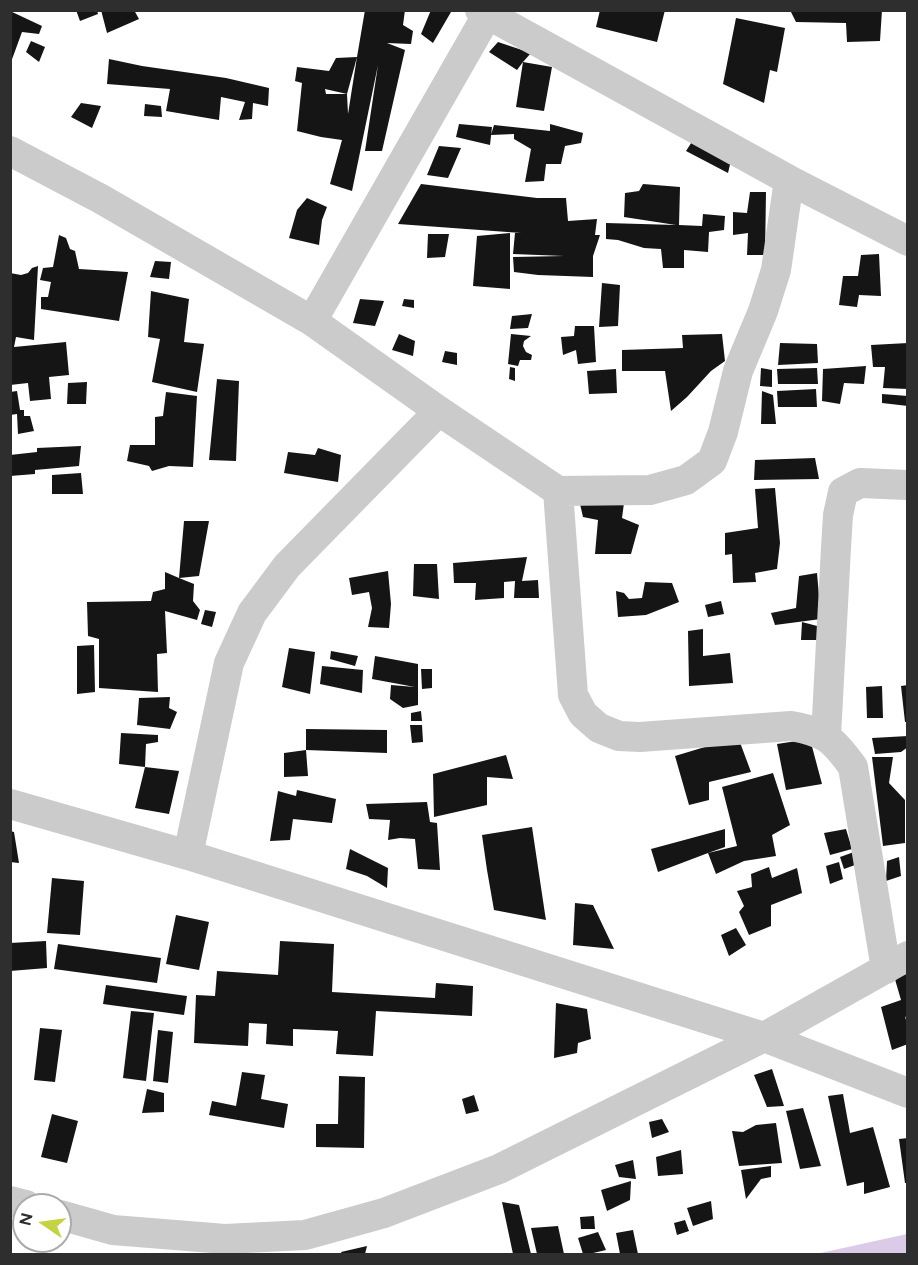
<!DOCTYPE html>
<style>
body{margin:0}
#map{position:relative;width:918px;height:1265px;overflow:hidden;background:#fff;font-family:Figtree,sans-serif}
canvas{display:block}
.frame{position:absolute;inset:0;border:12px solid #2e2e2e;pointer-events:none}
.north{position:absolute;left:12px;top:1193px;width:60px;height:60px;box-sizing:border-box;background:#fff;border:2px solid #ababab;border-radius:50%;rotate:283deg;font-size:16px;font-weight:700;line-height:24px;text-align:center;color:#2e2e2e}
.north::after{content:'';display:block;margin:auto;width:21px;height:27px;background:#c3d342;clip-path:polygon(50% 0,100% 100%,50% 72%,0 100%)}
</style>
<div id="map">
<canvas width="918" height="1265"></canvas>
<div class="frame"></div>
<div class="north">N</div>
</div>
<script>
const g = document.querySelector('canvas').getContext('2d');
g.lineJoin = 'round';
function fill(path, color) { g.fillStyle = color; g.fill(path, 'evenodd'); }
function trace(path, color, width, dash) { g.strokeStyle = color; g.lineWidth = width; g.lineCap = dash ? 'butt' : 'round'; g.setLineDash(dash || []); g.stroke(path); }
fill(new Path2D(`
 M907,1234V1254H816Z`), '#dbcbe8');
fill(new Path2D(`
 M76,10H97L98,14L80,21Z
 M101,10H134L139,19L107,33Z
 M365,10H405L403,25L413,31L411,44L387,43L405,50L382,151H365L378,65L352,191L330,184L342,140L321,137L297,131L302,83L295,81L297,67L329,71L336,58L357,57ZM357,57L348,114L347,94H326L325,89L347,94Z
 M431,10H449L451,12L433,43L421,34Z
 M600,10H665L657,42L596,27Z
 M790,10H882L880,41L847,42L846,23L796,22Z
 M10,11L42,26L39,34L22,32L11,62Z
 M736,18L785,28L777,72L770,70L764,103L723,84Z
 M31,41L45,47L39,62L26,52Z
 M498,42L531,53L523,62L552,67L544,111L516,107L523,62L517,70L489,52Z
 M109,59L142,66L226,78L269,88L268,106L253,103L252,119L239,120L245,102L221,97L219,120L166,111L170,89L107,84Z
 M81,103L101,106L92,128L71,117Z
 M145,104L161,106L162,117L144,116Z
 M459,124L492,127L490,145L456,137Z
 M550,124L583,133L581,143L565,146L561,164H546L544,181L525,182L531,149L514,139V134L491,135L494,125L550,131Z
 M695,137L732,156L728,173L686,151Z
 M439,146L461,148L448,178L427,175Z
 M421,184L537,198H566L568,221L597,219L595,235H600L593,256V277L538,275L514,272L513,257L564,256L513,254L515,233H521L398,224Z
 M643,184L680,187L679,225L702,226L703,214L725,216L724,230L709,232L708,252L684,250V268H663L661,249L644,248L618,240L606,239V223L676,225L624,217L625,193L639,191Z
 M750,192H766L765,255H747L748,233L733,235V212L747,213Z
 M307,198L327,207L322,220L319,245L289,238L297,210Z
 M510,233V289L473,286L477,236Z
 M428,234H449L445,257L427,258Z
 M59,235L66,238L70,249L75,251L79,269L128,272L119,321L41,309V297H48L51,282L40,280L43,268L53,267Z
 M879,254L881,296L859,295L857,307L839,305L843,276H858L861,255Z
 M155,261L171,262L169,279L150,277Z
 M38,266L34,340L16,337L14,347L66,342L69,375L49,377L51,399L30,401L28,383L10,385V273L21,275L28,273L32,268Z
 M602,283L620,285L618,326L599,327Z
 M151,291L189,299L184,342L204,344L197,392L152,382L160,339L148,337Z
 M360,299L384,301L375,326L353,323Z
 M404,299L414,300V308L402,306Z
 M532,314L528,328L510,329L512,316Z
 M575,326H594L596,362L578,364L576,350L563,355L561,337L574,336Z
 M399,334L415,341L413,356L392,350Z
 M511,334L531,336L524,341L523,346L526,352L532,355L531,360H520L518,366L508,364Z
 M722,334L725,361L711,371L687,397L671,411L665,371H622V350L683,348L682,335Z
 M780,343L817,344L818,363L778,365Z
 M908,343V389L883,388L885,367H873L871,345Z
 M445,351L457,353V365L442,362Z
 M866,366L864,384L844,383L840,404L822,401L823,369Z
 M510,367L515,368V381L509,379Z
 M761,368L772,370V387L760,386Z
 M817,368L818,384H778L777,369Z
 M616,369L617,393L589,394L587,371Z
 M217,379L239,381L236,461L209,460Z
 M87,382L86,404H67L68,383Z
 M816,389L817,407H778L777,391Z
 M17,391L20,410H24V416H30L34,431L18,434L17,414L10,415V392Z
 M762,391L773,395L776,424H761Z
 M166,392L197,396L193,467L169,466L152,471L149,466L127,461L130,445H155V417L163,416Z
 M882,394L908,396V406L882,403Z
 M81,446L79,466L35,470V474L10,476V455L37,452V448Z
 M318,448L341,455L338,482L284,473L288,452L315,455Z
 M815,458L819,479L754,480L755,460Z
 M81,473L83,494H52V475Z
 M775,488L780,543L777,569L755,573L756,582L733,583L732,554L725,555V533L758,528L755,489Z
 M624,503L622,518L639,525L631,554H595L598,520L583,517L580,504Z
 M184,521H209L199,576L179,578L194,584L193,601L200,610L197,620L165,611L167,653L157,654L158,692L99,688V639L88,636L87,602L151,601L153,592L165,589V572L179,578Z
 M527,557L522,581L538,580L539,598H514L515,581L504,582V598L475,600L476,583H454L453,563Z
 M414,564H437L439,599L413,596Z
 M388,571L391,604L389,628L368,627L372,608L369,592L352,595L349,578Z
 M817,573L821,619L775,625L771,613L796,608L799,576Z
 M645,582L672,583L679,602L646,615L618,617L616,591L624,593L629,599L642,598Z
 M721,601L724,614L708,617L705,605Z
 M205,610L216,612L212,627L201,624Z
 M802,622L821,627V640H801Z
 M703,629V656L730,653L733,683L689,686L688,631Z
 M94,645L95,692L77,694V646Z
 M289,648L315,652L310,694L282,687Z
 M331,651L358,656L355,666L330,659Z
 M375,656L418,664V705L403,708L390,699L391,685L415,687L372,679Z
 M322,666L363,670L362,693L320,684Z
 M421,669H432V688L422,689Z
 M908,685V722H905L901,686Z
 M882,686L883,718H867L866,687Z
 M170,697L169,708L177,712L170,729L137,725L139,698Z
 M421,711L422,721H411V713Z
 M410,725H422L423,742L412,743Z
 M306,729L387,730V753L306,750L308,776L284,777V753L306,750Z
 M121,733L158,735V742L146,744L145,767L119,764Z
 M908,736V747L901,752L875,754L872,738Z
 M738,737L751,772L709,782V800L689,805L675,756Z
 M810,739L822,784L786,790L777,744Z
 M506,755L513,779L487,777V805L434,817L433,774Z
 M872,757H893L889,783L905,800V843L883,846Z
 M145,767L179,771L169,814L135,808Z
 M773,773L790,825L772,835L776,856L744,861L716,874L708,853L658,872L651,849L725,829V847L708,853L737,846L722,787Z
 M297,790L336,799L332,823L293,819L290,840L270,841L278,791L296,796Z
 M427,802L430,822L437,823L440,870L418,869L415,839L400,838L388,840L390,820L369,819L366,804Z
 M532,827L545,914L546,920L494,910L487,870L482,835Z
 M846,829L852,849L830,855L824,833Z
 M10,831L14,832L19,863L10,862Z
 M350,849L388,868L387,888L367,876L346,869Z
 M854,852L855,865L844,869L840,857Z
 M899,857L901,876L886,881L887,861Z
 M839,862L843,879L830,884L826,866Z
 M769,867L772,878L797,868L802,893L771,905V926L749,935L739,912L744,906L737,891L752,887L751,874Z
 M52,878L84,881L80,935L47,933Z
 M575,903L593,905L614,949L573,945Z
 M176,915L209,922L199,970L166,964Z
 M736,928L746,945L729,956L721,935Z
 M46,941L47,968L10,971V943Z
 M280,941L334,944L332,992L435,998L436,983L473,986L472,1016L376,1011L373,1056L336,1054L338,1031L293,1029V1046L266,1044L267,1024L249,1023L248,1046L194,1043L196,995L215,996L217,971L278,975Z
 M58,944L161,958L157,983L54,969Z
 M908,973V1021L905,1016L908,1028V1044L892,1050L881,1007L901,1000L894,976Z
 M106,985L187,996L184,1015L103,1004Z
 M556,1003L587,1009L591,1039L578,1043L577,1053L554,1058Z
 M131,1011L154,1013L146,1081L123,1078Z
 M40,1028L62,1030L55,1082L34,1080Z
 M158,1030L173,1032L168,1083L153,1081Z
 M772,1069L784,1106L767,1107L754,1075Z
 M242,1072L265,1075L261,1099L288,1104L284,1128L209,1115L212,1101L236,1106Z
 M339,1076L365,1077L364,1148L316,1147V1124H338Z
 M147,1089L164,1093V1112L142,1113Z
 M843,1094L850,1133L873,1127L890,1187L864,1194V1182L847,1186L828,1096Z
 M474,1095L479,1111L466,1114L462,1099Z
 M803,1108L821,1166L800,1169L786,1111Z
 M52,1114L78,1121L67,1163L41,1157Z
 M662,1119L669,1132L652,1138L649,1122Z
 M776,1123L782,1163L739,1166L732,1131L743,1132L756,1125Z
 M908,1138V1183H905L899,1139Z
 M681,1150L683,1174L658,1176L656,1157Z
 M633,1160L636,1179L619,1177L615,1165Z
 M771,1166V1177L761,1179L746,1199L741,1170Z
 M631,1181L630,1200L607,1211L601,1190Z
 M711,1201L713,1219L693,1226L687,1208Z
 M502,1202L519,1205L531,1254H513Z
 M594,1216L595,1229H581L580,1217Z
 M685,1220L689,1231L677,1235L674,1223Z
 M558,1226L564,1254H537L531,1228Z
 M633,1230L638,1254H620L616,1233Z
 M598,1232L606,1250L589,1254H583L578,1238Z
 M367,1246L365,1254H342L341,1252Z`), '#151515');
trace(new Path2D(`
 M480,10L789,180L908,241
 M10,151L101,199L312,321L439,411L558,491L573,695L583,714L599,728L619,736L640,737L791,726C825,732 833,739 853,767L886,969
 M312,321L490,10
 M558,491L650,490L686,480L712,461L723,432L738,371L763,311L776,270L789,180
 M826,736L836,548L838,515L843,492L860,483L908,485
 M10,804L188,855L764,1037L908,1093
 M188,855L229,663L252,613L287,566L439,411
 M10,1201L26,1205
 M60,1215L113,1230L225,1239L305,1235L384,1213L499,1169L764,1037L908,956`), '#cbcbcb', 30);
</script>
